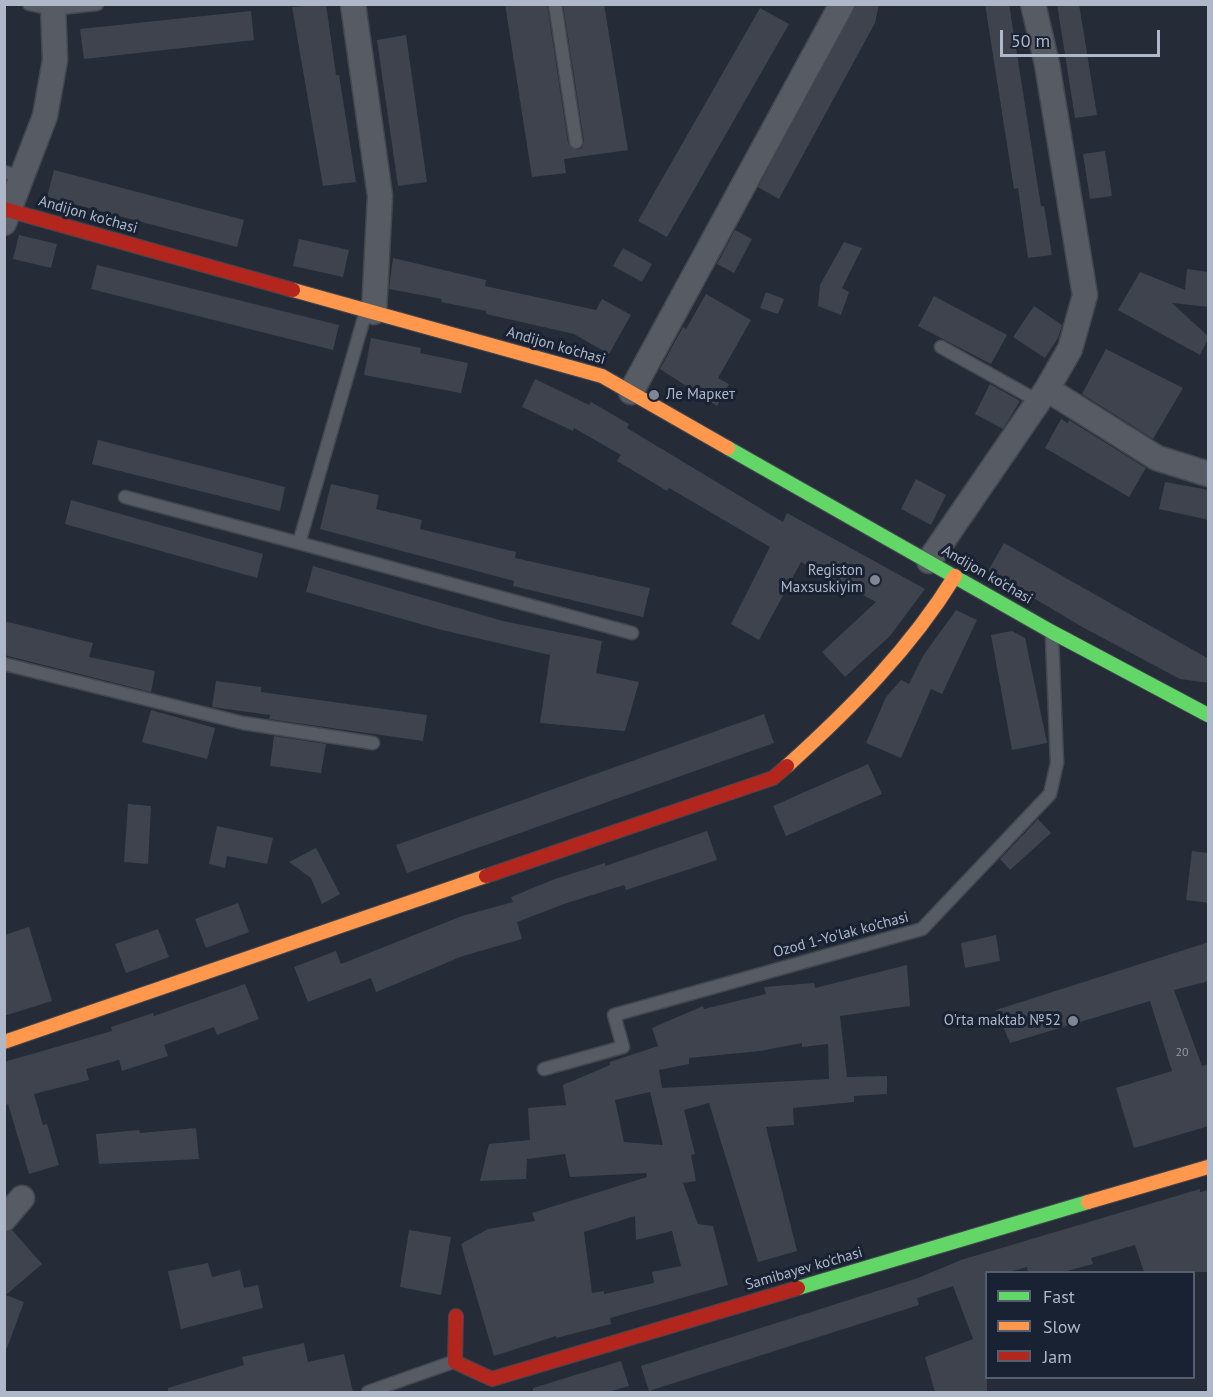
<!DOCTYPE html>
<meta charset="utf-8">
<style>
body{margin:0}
#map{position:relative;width:1213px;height:1397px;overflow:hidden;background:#262c37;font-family:"PT Sans",sans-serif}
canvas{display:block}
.frame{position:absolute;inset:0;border:6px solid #afb8c9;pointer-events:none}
.legend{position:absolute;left:985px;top:1271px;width:210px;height:108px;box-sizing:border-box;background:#192232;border:2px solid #555e6e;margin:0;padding:8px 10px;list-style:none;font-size:18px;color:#afb8c9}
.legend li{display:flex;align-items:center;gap:12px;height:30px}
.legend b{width:30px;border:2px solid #555e6e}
.scale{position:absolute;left:1000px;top:30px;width:160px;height:27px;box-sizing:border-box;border:3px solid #afb8c9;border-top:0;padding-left:8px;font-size:18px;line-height:21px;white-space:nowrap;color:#afb8c9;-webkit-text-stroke:4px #192232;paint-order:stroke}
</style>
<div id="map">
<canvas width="1213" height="1397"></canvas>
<div class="frame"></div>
<ul class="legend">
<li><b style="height:8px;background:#63d668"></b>Fast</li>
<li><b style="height:8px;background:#ff974d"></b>Slow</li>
<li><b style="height:8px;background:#b3261e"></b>Jam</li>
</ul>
<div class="scale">50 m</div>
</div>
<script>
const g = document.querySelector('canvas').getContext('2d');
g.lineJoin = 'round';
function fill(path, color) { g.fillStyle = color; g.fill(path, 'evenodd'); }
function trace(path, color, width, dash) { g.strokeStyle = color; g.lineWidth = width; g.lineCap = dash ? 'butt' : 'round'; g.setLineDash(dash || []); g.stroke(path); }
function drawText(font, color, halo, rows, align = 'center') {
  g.font = font + ' "PT Sans",sans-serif'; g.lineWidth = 6; g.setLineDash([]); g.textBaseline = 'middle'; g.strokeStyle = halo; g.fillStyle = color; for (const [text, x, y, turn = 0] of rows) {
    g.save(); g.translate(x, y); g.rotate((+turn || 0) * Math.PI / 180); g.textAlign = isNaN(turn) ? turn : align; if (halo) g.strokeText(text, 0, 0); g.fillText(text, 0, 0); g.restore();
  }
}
fill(new Path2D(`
 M326,4L336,75H339L356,182L323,186L292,7Z
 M505,4H547L568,143L577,150L582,148L584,141L563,4H604L628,150L564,159L566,173L532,177Z
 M856,4H879L875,23L779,199L758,187Z
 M985,4H1009L1041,206H1044L1052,255L1028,258L1018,188L1014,189Z
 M1057,4H1079L1097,115L1075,118Z
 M760,8L789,24L667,237L638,221Z
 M251,11L254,40L84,59L80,29Z
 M406,35L427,182L398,186L377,40Z
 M1105,151L1112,196L1090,199L1083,154Z
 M54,170L244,220L237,247L47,197Z
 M735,230L752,239L734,273L717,264Z
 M19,235L57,244L51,268L13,259Z
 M299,239L349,250L343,277L293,266Z
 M844,242L862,248L842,288L849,292L841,315L818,306L820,285Z
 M623,248L652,264L642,282L613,266Z
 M393,258L486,280L485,286L596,310L602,299L631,315L609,354L574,334L486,314V311L441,302L442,299L389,289Z
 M97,265L339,325L333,350L91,289Z
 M1187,269L1209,272V307L1172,303L1209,337L1200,355L1118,310L1140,272L1185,290Z
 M766,292L784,299L778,314L760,308Z
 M706,294L751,320L718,378L729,384L717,406L660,369L683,327L686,329Z
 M934,296L1007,335L991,364L918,326Z
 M1034,306L1062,325L1058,338L1045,358L1013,337Z
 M371,338L421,348L420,353L468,363L461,393L364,375Z
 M1106,349L1183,388L1153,439L1082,394Z
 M535,379L589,405L591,402L629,424L627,428L783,522L787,513L925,589L890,636L845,677L822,652L876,602L801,562L759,640L731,624L770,547L669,488L667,491L617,461L621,455L574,428L573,431L522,407Z
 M990,384L1020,401L1003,429L975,414Z
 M1061,419L1068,423L1069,420L1146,468L1129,497L1045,448Z
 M98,440L285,487L280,511L92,464Z
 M916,479L946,495L931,525L901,509Z
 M1165,482L1209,490V520L1159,509Z
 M331,484L379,495L376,509L422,520L420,529L516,552L515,558L650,588L643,617L513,586L514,581L320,529Z
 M71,500L263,554L257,578L65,524Z
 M1004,543L1209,659V683L1180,679L1084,628L988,571Z
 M313,566L503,621L602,641L596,673L639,682L625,731L540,723L550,655L442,630L306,592Z
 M956,610L977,620L942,694L931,689L901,758L866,743L886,697L901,680L909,684L923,656Z
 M4,621L93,643L89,657L155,671L151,692L4,655Z
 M1012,631L1025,638L1047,743L1012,750L991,635Z
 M216,681L261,687V692L427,715L423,741L269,719L270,715L212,707Z
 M151,710L215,728L207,759L142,742Z
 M764,714L774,743L407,873L396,845Z
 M274,736L326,744L321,773L270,766Z
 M868,764L882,794L786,836L773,806Z
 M128,804L151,806L148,864L124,862Z
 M1038,819L1051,833L1010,870L1000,859Z
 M217,826L273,838L267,864L227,856L225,868L209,864Z
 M707,831L717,860L626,890L624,885L564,904L517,922L522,939L463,956L376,992L371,978L308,1002L294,967L336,951L341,964L462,916L513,902L511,897L555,879L605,863V866Z
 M316,848L340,894L322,904L311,878L289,862Z
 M1192,851L1209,853V903L1186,900Z
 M238,903L249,932L206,948L195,919Z
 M29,927L52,1001L4,1016V935Z
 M158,929L169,957L126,973L115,944Z
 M996,935L1000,961L965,968L961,943Z
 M1209,942V981L1174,990L1202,1066L1209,1064V1126L1134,1148L1116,1088L1172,1071L1150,1001L1010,1043L996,1010Z
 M907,965L910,1006L840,1016L847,1077L887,1076V1094L854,1096V1102L793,1108L794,1125L766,1127L797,1251L758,1262L709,1103L684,1110L695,1154L691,1155L696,1181L683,1183L698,1224L713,1226L728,1285L610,1318L611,1324L556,1338V1336L494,1356L461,1244L488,1229L535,1221L532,1213L647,1177L646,1173L570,1177L565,1154L527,1159L526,1179L480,1181L489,1144L530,1140L528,1108L566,1105L563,1085L610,1065V1062L658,1046L652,1028L703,1006L704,1009L766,994L764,987L814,983L815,988ZM802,1043V1047L828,1044L829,1079L662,1088L659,1070L689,1064V1058L760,1051ZM650,1092L663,1145L624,1142L615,1100ZM635,1216L636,1240L672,1231L681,1266L652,1272L654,1283L604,1294V1291L592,1293L584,1232Z
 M245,984L259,1019L217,1035L214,1027L164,1045L168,1056L122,1071L119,1060L86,1069L89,1080L34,1094L43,1125L47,1124L59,1165L29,1174L8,1104L4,1106V1062L112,1031L111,1027L153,1013L154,1016Z
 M196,1128L199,1159L99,1164L96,1134L139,1130L140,1133Z
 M1200,1189V1192L1209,1190V1272H1144L1135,1245L1091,1258L1093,1264L1063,1272H1028L1027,1267L1009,1272H987V1392H935L925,1357L973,1339L953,1286L917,1298L919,1305L649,1391L641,1366L918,1278L961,1260Z
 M12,1230L42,1264L6,1295L24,1302L7,1348H4V1233Z
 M409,1230L451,1237L441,1295L400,1287Z
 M208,1263L212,1277L240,1270L244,1288L258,1285L263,1308L181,1329L168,1271Z
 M304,1343L308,1362L344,1354L353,1392H168V1388L244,1365L242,1357Z
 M621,1361L629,1386L608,1392H533V1388Z`), '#3e434d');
const lane = new Path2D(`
 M29,4L52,9L97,4
 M555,4L576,142
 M4,172L21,176
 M366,311L299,543L632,633
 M941,347L1038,401
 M125,497L299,543
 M4,664L243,723L373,743
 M544,1069L623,1047L614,1015L922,929L1050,794L1057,763L1052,637
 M368,1392L453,1362`);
const street = new Path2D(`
 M353,4L380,196L374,312
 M4,223L45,116L55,60L53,4
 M1047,389L1157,458L1208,474
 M631,392L842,4
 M929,561L1047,389L1070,349L1085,295L1047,64L1033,4
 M4,1219L22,1198`);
const fast = new Path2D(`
 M728,448L1052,632L1208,715
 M798,1288L1088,1202`);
const slow = new Path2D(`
 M293,290L602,376L728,448
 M787,766C851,708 910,649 955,576
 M4,1042L486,876
 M1088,1202L1208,1167`);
const jam = new Path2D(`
 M4,209L293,290
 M486,876L773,778L787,766
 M456,1316L455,1362L492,1379L798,1288`);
trace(lane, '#434750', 15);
trace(street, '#434750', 27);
trace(fast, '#434750', 16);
trace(slow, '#434750', 16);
trace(jam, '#434750', 16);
trace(lane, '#565b64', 12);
trace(street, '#565b64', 24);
trace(fast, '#63d668', 14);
trace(slow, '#ff974d', 14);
trace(jam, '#b3261e', 14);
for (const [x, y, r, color] of [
 [654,395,6,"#7f8796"],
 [875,580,6,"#7f8796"],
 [1073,1021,6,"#7f8796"]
]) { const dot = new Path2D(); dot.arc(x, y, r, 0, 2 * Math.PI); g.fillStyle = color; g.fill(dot); trace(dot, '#192232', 2); }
drawText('12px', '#939baa', null, [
 ["20",1182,1053]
]);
drawText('15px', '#afb8c9', '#192232', [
 ["Andijon ko'chasi",88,215,16],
 ["Andijon ko'chasi",556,346,16],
 ["Andijon ko'chasi",987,575,30],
 ["Ozod 1-Yo'lak ko'chasi",841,935,-15],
 ["Samibayev ko'chasi",804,1269,-16]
]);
drawText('15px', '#afb8c9', '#192232', [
 ["Ле Маркет",666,395,"left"],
 ["Registon",863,571],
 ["Maxsuskiyim",863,588],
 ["O'rta maktab №52",1061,1021]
], 'right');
</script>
